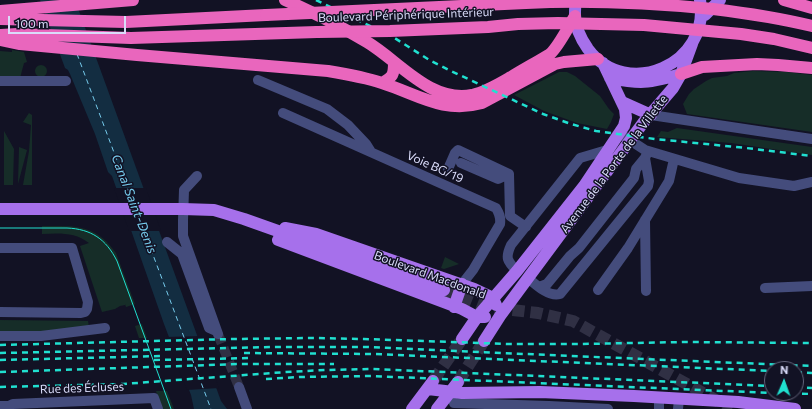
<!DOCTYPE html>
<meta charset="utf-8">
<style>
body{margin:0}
#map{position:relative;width:812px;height:409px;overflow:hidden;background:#121224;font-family:Commissioner,sans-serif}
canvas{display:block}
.north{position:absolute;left:764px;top:361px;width:40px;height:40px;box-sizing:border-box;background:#121224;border:1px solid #62637a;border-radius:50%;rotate:2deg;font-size:11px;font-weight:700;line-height:16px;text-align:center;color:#dadcfa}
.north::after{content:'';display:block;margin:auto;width:14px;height:18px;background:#20e0d0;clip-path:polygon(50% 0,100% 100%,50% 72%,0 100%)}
.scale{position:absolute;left:8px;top:16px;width:118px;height:18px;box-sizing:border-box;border:2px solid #dadcfa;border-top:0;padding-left:5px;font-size:12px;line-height:14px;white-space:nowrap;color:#dadcfa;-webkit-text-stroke:3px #121224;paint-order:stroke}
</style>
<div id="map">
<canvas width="812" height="409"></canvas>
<div class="north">N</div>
<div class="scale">100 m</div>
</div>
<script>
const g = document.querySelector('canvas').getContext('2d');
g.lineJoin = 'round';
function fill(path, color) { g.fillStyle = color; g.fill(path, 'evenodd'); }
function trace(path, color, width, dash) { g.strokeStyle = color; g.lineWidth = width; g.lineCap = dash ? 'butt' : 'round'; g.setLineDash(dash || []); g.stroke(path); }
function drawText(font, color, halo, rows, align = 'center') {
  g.font = font + ' Commissioner,sans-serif'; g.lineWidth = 3; g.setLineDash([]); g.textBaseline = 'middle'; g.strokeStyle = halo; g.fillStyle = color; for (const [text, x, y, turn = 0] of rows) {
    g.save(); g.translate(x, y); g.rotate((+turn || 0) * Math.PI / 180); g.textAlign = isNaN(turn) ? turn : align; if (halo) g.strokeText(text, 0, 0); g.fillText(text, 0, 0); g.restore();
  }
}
fill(new Path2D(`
 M12,50L24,52L27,62L24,63L20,78L0,77V51L12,52Z
 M35 71a6 6 0 1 1 12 0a6 6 0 1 1-12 0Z
 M753,71L787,72L812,75V132L687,114L683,104L689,94L694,89L706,81L712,78L727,76L734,73Z
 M559,72H567L575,76L600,96L609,109L614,114L611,122L607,129L577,123L544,111L514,95Z
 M29,113L32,115V185H23L29,151L31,125L23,122Z
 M677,128L812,147V155L731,143L657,137L661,131L668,132Z
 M4,131L14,149L13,185H4Z
 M19,147L27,150L18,184Z
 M42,226C74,226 95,223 116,253L135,304L126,307L125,304V305L120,306L115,309L102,312L80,246L89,243C75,232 59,233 42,234Z
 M445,257L459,264L444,269L441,268Z
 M0,320L88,321L90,332L0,333Z
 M142,324L147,338H139L135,326Z
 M156,391H167L174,409H162Z`), '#162d28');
fill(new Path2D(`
 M40,0H75L221,401L227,409H194L191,395L164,324L112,176L108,172L95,134L70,74L68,70L65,68Z`), '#132d41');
fill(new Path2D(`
 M114,188H146L161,231H129Z
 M201,336L219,388L187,390L166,337Z`), '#121224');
trace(new Path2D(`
 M77,54L133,203
 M138,215L211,409`), '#76cbec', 1, [5, 4]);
trace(new Path2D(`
 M218,334L239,387`), '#303044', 10, [10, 5]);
trace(new Path2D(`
 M444,290L487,307L538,313L573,321L732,409
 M433,381L462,339
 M458,382L484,341`), '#303044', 12, [12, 6]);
trace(new Path2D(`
 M258,80L327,109L348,125L366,144L371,152
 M0,81H66
 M283,113L496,208C499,213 501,217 500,224L473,270L462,284
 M651,115L812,139
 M619,133L645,150L739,178L794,186L812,182
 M461,163L498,179L509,174
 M448,169L455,153L458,150L509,174L510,216L526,227
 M197,176L184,190L183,220V236L218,334
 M645,220L646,291
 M167,242L182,254L208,325L209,328L216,331
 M0,248H72L88,302L87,309L85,312L81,313L0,312
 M517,271C507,261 505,258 511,245L580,158L607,150
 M528,278C536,285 549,297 560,294L648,186L649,181L645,158L648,151
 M539,287L547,284L570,256L579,248L634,178L636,169L645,158
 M765,288L812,286
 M598,290L628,248L669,181L674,159
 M0,336H41L105,328
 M239,387L247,409
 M450,392L454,403L549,406L608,409
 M0,406H9L13,404L154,398L158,409
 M659,409V398
 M678,409L679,399`), '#444c7c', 10);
trace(new Path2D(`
 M576,0C575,5 575,10 575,15C575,27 581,39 588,49C627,101 711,64 700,0
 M705,15L720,0
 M610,78C620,80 630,82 641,82C654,82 667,78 681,74
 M622,102L651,115
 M0,209H183L214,210L244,219L444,290
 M285,228L316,234L474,289L493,298L496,305
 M278,240L462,309L477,317H485
 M454,307L462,284
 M462,339L477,317L517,271L584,186L624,126L626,118L625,109L603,63
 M484,341L500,316L528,278L643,123L673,88L681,74L692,44
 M428,389L462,393L540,392L634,396L738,402L795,409
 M412,409L433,381
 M437,409L458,382`), '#a670eb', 12);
trace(new Path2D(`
 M285,0C313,12 340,26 367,42C399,61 430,103 472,95C486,92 499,84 511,77C524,69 537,62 550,54C559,46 568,27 575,16
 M784,0L812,8
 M0,11L133,0
 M0,19L126,22L266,15
 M1,35L17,34L131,38L317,32
 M0,40L20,44L137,55L328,71C346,74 364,77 382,83C417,94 443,114 482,103L555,64L564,62L598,59
 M681,74L702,67L757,64L778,65L812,68
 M382,83C393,77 394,75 394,62`), '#e966bd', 12);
trace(new Path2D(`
 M0,228H67C91,229 106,239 117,261L171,409`), '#20e0d0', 1);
trace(new Path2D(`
 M316,0L393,37L431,61L451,71L543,114L571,124L596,131L655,139L746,148L812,156
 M0,345L232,339L313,338L364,339L509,344H581L685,342L812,343
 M0,353L275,347H368L501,353L812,366
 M244,353L374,354L772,371
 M0,360L162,356
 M154,360L250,358
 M0,372L240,364H334
 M796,372L812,373
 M266,379L299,377L371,376L772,393
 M0,387L123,384L286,372L325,370L373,369L772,386
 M796,387L812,388
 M780,393L812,394`), '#20e0d0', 2.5, [6, 5]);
trace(new Path2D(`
 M266,15L526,3C589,0 651,3 713,9C746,13 779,18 812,26
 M317,32L390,31L488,27L518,24L558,23L644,25L741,34L774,39L812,48`), '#e966bd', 12);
drawText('12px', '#dadcfa', '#121224', [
 ["Boulevard Périphérique Intérieur",406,15,-2],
 ["Avenue de la Porte de la Villette",614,164,-53],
 ["Voie BG/19",435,167,24],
 ["Boulevard Macdonald",430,275,20],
 ["Rue des Écluses",82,388,-2]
]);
drawText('italic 13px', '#76cbec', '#121224', [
 ["Canal Saint-Denis",134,204,69]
]);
</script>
